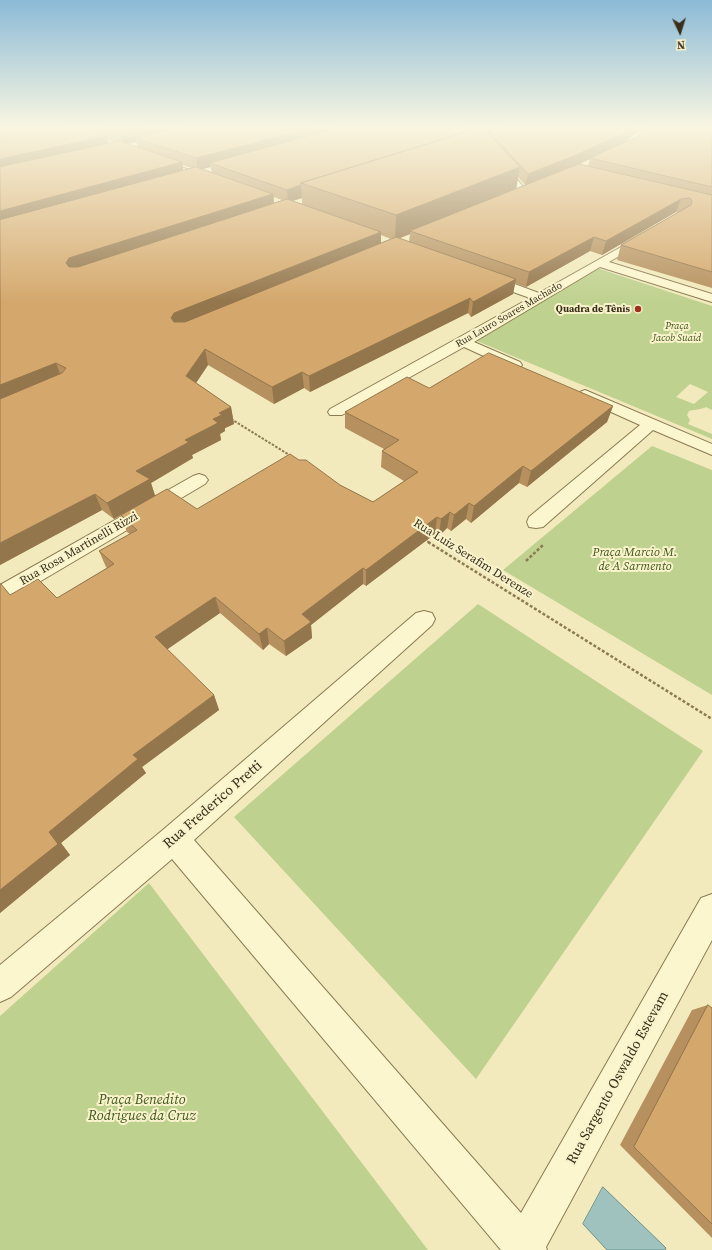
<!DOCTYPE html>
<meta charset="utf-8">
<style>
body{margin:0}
#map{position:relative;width:712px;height:1250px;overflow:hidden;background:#f2eabc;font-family:"Source Serif 4",serif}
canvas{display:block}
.north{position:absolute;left:660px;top:12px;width:40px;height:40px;-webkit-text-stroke:3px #f9f3cc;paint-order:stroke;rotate:176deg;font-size:11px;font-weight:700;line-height:16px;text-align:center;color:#392e1a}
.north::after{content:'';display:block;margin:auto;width:14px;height:18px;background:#392e1a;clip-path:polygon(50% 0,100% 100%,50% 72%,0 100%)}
</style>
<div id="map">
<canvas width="712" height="1250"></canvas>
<div class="north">N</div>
</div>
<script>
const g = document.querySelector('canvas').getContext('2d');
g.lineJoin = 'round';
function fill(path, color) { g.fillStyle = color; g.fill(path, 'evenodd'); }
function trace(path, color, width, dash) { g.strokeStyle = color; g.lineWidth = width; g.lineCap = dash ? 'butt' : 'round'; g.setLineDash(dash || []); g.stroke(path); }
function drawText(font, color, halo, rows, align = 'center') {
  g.font = font + ' "Source Serif 4",serif'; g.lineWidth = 4; g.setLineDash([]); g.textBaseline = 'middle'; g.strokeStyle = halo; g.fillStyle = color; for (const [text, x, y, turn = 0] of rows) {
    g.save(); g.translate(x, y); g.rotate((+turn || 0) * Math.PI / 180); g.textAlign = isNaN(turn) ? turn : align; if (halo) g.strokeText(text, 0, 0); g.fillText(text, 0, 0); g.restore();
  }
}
fill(new Path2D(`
 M597,268L712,306V410L706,407C701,410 695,409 689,411L687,415L690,420L688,424L712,434V439L472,339ZM690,384L708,392L694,404L676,397Z
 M652,446L712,470V695L503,570Z
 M478,604L703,751L476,1079L234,817Z
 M149,883L428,1250H0V1016Z`), '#bfd18f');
const water = new Path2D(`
 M603,1187L666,1248L665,1250H607L583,1224Z`);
fill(water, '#a0c2be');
trace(water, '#67918d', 1);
const street = new Path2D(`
 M62,127H73L219,181L214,184L211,183Z
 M465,127H472L526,190V194H520Z
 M646,233L651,236L650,238L609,262L712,294V302L600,267L474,342L520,362L522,365L520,368H510L464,347L342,415H330L328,412L330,409L530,298L482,281L480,278L482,275H490L539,293Z
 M585,390L712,444V455L653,430L543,527L536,528L529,527L527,522L529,517L640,425L580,398L577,395L580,392Z
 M199,474L205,476L208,480L205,484L7,601L0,603V585L193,476Z
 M424,611L432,613L435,619L432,625L194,840L521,1213L701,898L712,894V940L546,1247L547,1250H501L172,859L11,997L0,1002V965L164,829L416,613Z`);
trace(street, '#8b7a54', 2);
trace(new Path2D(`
 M231,419L291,456
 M424,539L430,543`), '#8b7a54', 2, [2.5, 1.5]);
trace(new Path2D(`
 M428,542L712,719
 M526,561L543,545`), '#8b7a54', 2.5, [3, 2]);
fill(street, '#fcf6cf');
fill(new Path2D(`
 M0,128H473L474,129H476L474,128H642L625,142L712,128V288L617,260L621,245L679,212H676L602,255L590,251L526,287L515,283L513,294L471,317L468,313L310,392L304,388L274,404L208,365L196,383L231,407L234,424L225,428V431L220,434L221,440L192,455L193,458L151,483L155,495L197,509L299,460L340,485L373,502L404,481L381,467L382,451L384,449L345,428V412L429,388L613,406L607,422L527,487L519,483L471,523L466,519L451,531L447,528L439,536L435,534L366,586L363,584L311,625L312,638L286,656L269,644L263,650L220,613L167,649L214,695L219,710L142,767L146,773L61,843L70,855L0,913L10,595L57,598L107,568L106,567L99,551L130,534L127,532L121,515L134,507L114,519L102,510L0,565ZM107,138L117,142L109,144ZM136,142L138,147L128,144ZM590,159L588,166L580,164ZM182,165L192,168L183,171ZM211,167L212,173L202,169ZM518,177L525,185L516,189ZM274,197L282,200L274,203ZM302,198V204L293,201ZM410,234L409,242L400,238ZM381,235L391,239L381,243Z
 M708,1005L712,1008V1238L620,1145L692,1010Z`), '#b6905e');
fill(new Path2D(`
 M147,128H197L136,138V142L124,144L121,133Z
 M312,128H352L210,163L211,167L198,170L196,158Z
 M485,128H503L490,132V134L483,137Z
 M632,128H642L625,142L590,158V159L571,168L525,186L528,174Z
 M107,136L110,148L0,172V159Z
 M182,162L184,174L0,225V211Z
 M520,167L516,190L410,231V234L395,240L396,215Z
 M301,185L302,198L288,202L287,190Z
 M273,194L274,207L71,278L66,263L69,258Z
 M681,199L676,212L602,255L606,241Z
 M381,232V246L177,329L171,318L174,313Z
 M594,237L590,251L526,287L529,272Z
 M516,279L513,294L471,317L473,302Z
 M470,298L468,313L310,392L309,376Z
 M205,349L208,365L190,392L186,376Z
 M56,363L62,379L0,404V385Z
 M302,372L304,388L274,404L272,387Z
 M613,406L607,422L527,487L531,471Z
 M231,407L234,424L225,428V431L220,434L221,440L192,455L193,458L151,483L155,496L114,519L107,503L136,471L185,440L213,419L219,413Z
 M523,466L519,483L471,523L474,506Z
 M95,494L102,510L0,565V543Z
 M469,503L466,519L451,531L454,515Z
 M450,512L447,528L439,536L441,519Z
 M437,517L435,534L366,586V570Z
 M363,568V584L311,625L312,638L286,656L284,641L302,614Z
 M215,597L220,613L162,653L155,637Z
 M267,628L269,644L263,650L259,634Z
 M214,695L219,710L142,767L146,773L61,843L70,855L0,913V890L49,832L133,755Z`), '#94764c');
const building = new Path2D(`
 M0,128H84L107,136L0,159Z
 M106,128H147L121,133Z
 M179,128H312L196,158L136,138Z
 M338,128H473L474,129L301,183V185L287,190L210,163Z
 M480,128H483L520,167L396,215L301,183Z
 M500,128H632L628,131L574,156L528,174L490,132Z
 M646,128H712V187L590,158L636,137Z
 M120,141L182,162L0,211V167Z
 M579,164L712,195V272L621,245L691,205L692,201L690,198L681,199L606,241L594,237L529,272L410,231Z
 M196,167L273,194L69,258L66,263L69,267H78L287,199L381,232L174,313L171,318L174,322H185L396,237L516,279L473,302L470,298L309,376L302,372L272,387L205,349L186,376L231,407L219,413L222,415L213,419L218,423L185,440L189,442L136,471L150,479L107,503L95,494L0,543V399L62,373L66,368L56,363L0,385V220Z
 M489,353L613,406L531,471L523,466L474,506L469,503L454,515L450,512L441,519L437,517L366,570L363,568L302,614L311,622L284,641L267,628L259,634L215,597L155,637L214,695L133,755L138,759L49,832L58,844L0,890V584H1L10,595L38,579L57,598L114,564L99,551L137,530L121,515L167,489L197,509L290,454L299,460H306L340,485L373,502L418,472L382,451L399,440L345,412L407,377L429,388Z
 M708,1005L712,1008V1224L634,1147Z`);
fill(building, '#d4a86d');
trace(building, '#94764c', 1);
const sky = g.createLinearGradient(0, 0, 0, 302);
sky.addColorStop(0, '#8bbad7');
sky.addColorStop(0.42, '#f9f6e1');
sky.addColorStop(1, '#f9f6e100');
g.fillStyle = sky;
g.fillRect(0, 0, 712, 302);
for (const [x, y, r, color] of [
 [638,309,4,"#a0311e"]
]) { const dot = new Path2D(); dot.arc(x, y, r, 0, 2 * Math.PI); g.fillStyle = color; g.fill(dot); trace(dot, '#f9f3cc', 1.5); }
drawText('bold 10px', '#392e1a', '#f9f3cc', [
 ["Quadra de Tênis",630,309]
], 'right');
drawText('10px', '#392e1a', '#f9f3cc', [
 ["Rua Lauro Soares Machado",509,315,-30]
]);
drawText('italic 10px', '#40571e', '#f9f3cc', [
 ["Praça",677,326],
 ["Jacob Suaid",677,338]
]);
drawText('12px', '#392e1a', '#f9f3cc', [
 ["Rua Rosa Martinelli Rizzi",79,549,-30],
 ["Rua Luiz Serafim Derenze",473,559,32]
]);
drawText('italic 12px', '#40571e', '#f9f3cc', [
 ["Praça Marcio M.",635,553],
 ["de A Sarmento",635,567]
]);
drawText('14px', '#392e1a', '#f9f3cc', [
 ["Rua Frederico Pretti",213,805,-41],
 ["Rua Sargento Oswaldo Estevam",618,1078,-61]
]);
drawText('italic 14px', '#40571e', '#f9f3cc', [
 ["Praça Benedito",142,1100],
 ["Rodrigues da Cruz",142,1116]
]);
</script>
